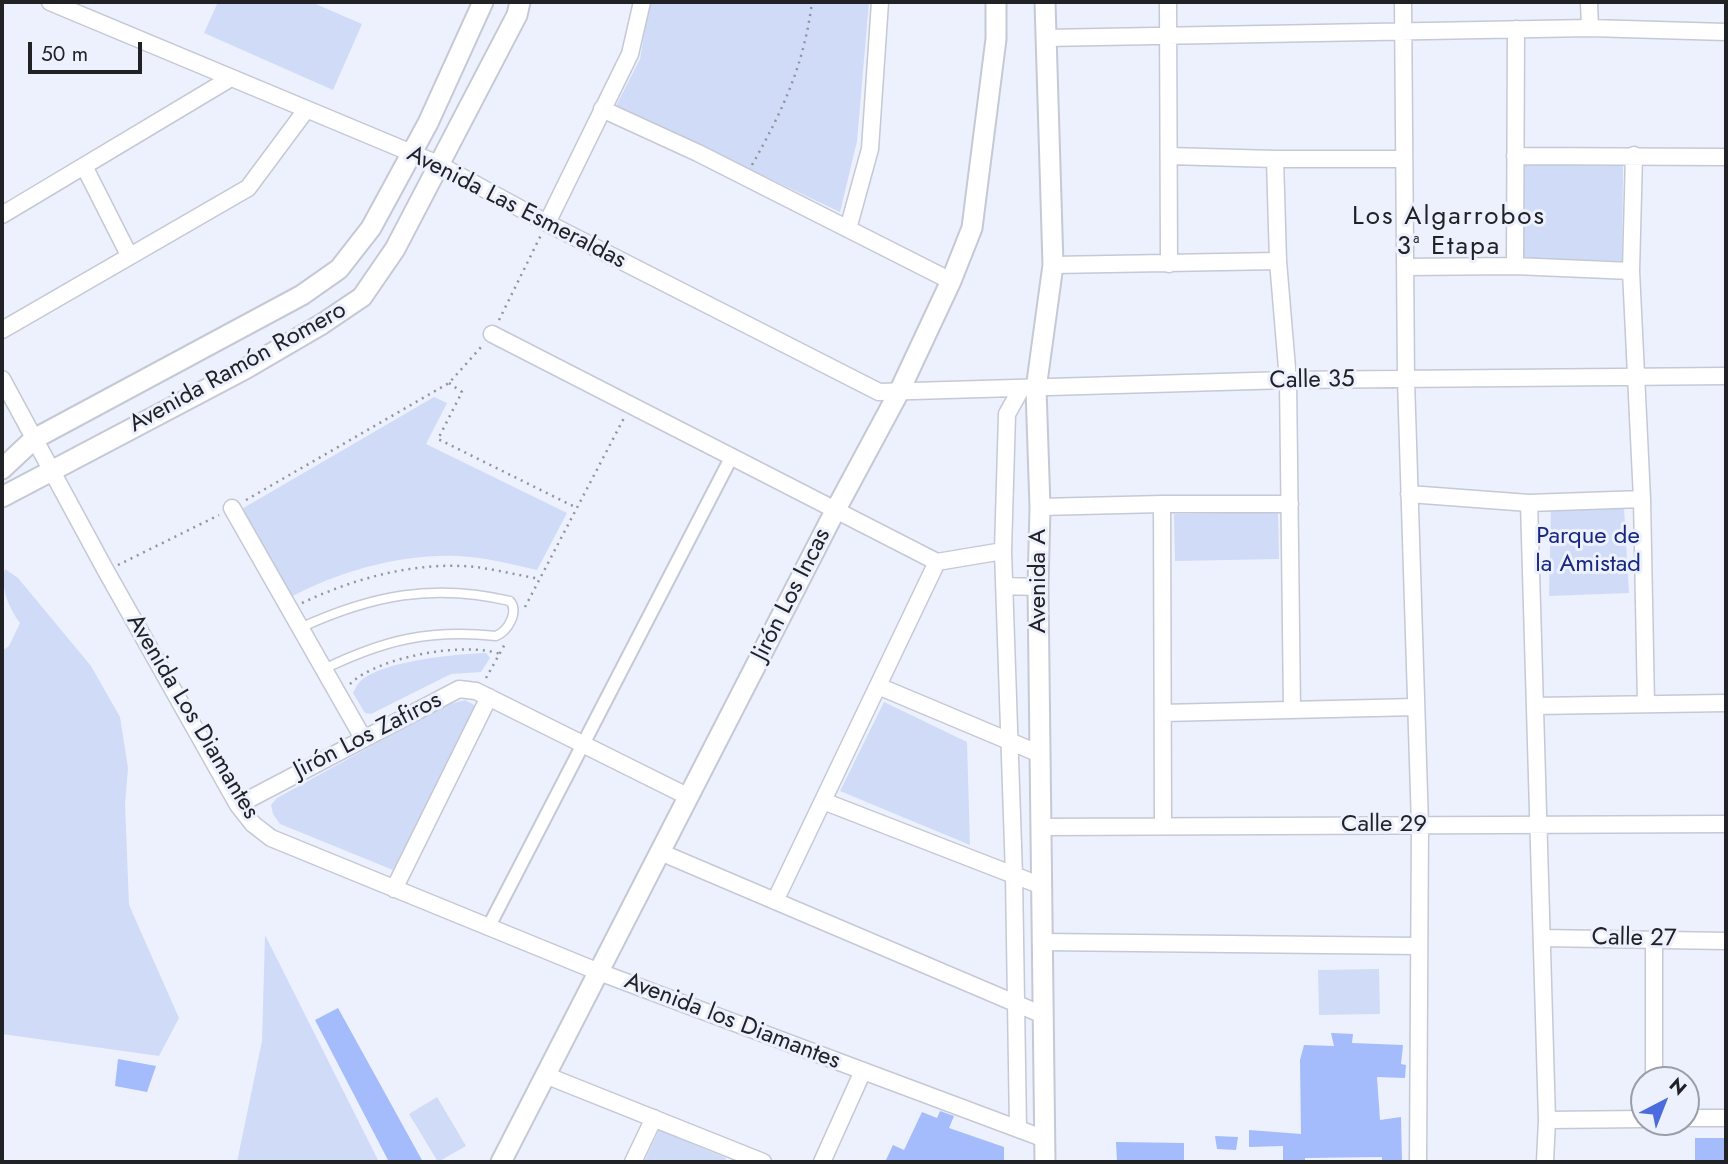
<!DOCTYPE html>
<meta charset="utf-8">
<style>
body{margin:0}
#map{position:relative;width:1728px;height:1164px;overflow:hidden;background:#ecf1fd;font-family:Jost,sans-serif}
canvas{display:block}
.frame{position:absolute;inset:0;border:4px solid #202226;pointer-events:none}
.north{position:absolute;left:1630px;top:1066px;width:70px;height:70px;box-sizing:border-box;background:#ecf1fd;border:2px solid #9a9ea7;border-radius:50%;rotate:42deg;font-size:19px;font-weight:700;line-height:28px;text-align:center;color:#202226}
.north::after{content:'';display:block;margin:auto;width:24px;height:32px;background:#4b6bde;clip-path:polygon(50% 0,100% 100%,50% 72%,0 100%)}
.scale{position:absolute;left:28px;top:42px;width:114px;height:32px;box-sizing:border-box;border:4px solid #202226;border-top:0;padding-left:9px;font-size:21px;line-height:24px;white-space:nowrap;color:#202226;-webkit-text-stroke:5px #ecf1fd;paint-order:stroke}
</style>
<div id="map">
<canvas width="1728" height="1164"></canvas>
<div class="frame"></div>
<div class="north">N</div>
<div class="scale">50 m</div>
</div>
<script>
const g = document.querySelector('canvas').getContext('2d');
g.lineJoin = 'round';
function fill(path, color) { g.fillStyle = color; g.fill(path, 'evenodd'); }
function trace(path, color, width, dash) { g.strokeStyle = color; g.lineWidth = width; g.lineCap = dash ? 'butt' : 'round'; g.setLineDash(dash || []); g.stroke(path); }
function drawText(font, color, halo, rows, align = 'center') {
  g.font = font + ' Jost,sans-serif'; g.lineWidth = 6; g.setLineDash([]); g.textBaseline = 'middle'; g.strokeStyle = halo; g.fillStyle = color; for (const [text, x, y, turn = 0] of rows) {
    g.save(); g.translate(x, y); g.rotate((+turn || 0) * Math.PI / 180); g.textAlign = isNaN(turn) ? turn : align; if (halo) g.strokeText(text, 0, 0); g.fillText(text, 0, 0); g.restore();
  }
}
fill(new Path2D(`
 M218,2H311L362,24L333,90L204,33Z
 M650,2H869L857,141L840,212L616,106L640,59Z
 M1521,164L1623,166L1622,261L1519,259Z
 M434,397L447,403L426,444L567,513L537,570C511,564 484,557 457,556C401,554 340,571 291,597L240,510Z
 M1551,506L1624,508L1629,593L1549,596Z
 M1278,512L1279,559L1175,561L1174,514Z
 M5,569L18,578L91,666L120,717L128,768L125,804L129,905L179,1018L159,1056L2,1034V651L9,646L20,623C9,608 0,588 5,569Z
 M486,653L490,658L481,672L451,674L371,714L365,713L353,693C355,690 356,686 358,684C376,661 457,654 486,653Z
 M465,700L476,706L393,870L280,824L273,814L271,805L277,798L446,705Z
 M884,702L967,742L970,845L840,791Z
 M265,935L379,1162H237L262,1041Z
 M1379,969L1380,1014L1319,1015L1318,970Z
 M437,1097L466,1146L438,1162L409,1114Z
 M659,1130L726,1158L724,1162H644Z`), '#d0dbf7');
fill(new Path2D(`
 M338,1008L423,1162H389L315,1020Z
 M1331,1033L1353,1034L1352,1043L1403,1045L1401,1064L1406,1065L1405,1078L1377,1077L1380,1120L1401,1117L1402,1162H1382V1157L1305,1158V1162H1283V1146L1249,1147V1130L1301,1134L1300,1060L1304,1045L1334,1046Z
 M118,1059L156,1066L147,1092L115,1086Z
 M940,1111L954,1116L949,1128L1004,1147V1162H885L893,1145L904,1150L922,1112L937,1118Z
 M1215,1136L1238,1137L1236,1150L1217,1149Z
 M1695,1138H1726V1162H1695Z
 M1116,1142L1184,1143V1162H1117Z`), '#a4bbfc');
const service = new Path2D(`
 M300,628C372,595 433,583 510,601C519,612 508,631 496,636C429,629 384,640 324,669`);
const pedestrian = new Path2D(`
 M488,928L731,458`);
const minor = new Path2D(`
 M50,2L438,164L547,223L879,392L1288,380L1726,376
 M1168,2L1169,264
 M1403,2L1406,380L1420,825L1418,1162
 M1589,2L1590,28
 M1045,38L1590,28L1726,32
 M602,109L698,153L951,281
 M1634,155L1631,271L1642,499L1646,704
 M1169,156L1275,159H1404
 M1515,156L1726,157
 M1275,159L1278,261L1288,380L1292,710
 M84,166L129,255
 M2,215L231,78
 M547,223L630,54L642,2
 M848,229L870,149L880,2
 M1053,265L1278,261
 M1515,266L1516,29
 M1405,267L1515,266L1631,271
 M2,330L248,188L306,110
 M492,334L937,562L1003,551
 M2,379L106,571L238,805L253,824L271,838L599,972L1045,1139
 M1409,494L1529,503L1642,499
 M1529,503L1547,1120L1545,1162
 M1162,504L1163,826
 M1040,507L1162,504H1290
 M232,508L363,738
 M1004,586L1038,587
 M878,686L1040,754
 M1535,706L1726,703
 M1163,713L1416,707
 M823,801L1042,886
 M238,805L459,689L476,691L689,797
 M1041,827L1726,824
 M660,852L1043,1015
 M394,889L489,697
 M775,901L937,562
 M1542,938L1726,941
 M1043,942L1418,946
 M545,1075L763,1162
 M1654,1080V940
 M1686,1118H1726
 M1547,1120L1644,1119
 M1018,1129L1014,875L1003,551L1007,414L1021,389
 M633,1162L654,1118
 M822,1162L863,1071`);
const tertiary = new Path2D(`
 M1045,2L1053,265L1036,389L1040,507L1038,587L1045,1162
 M2,469L34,439L302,295L339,269L371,228L428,123L483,2
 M2,497L245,369L322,324L362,297L395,249L517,15L520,2
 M501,1162L835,511L899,392L951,281L972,228L996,39V2`);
trace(service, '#c4c9d5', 11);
trace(pedestrian, '#c4c9d5', 16);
trace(minor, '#c4c9d5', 19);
trace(tertiary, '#c4c9d5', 23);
trace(new Path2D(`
 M752,165C783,110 804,65 812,2
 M499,320L541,235
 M449,383L462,392L438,439L577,508
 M246,500L449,383L482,346
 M118,565L219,515
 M302,603C355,578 416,561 476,567C497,570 518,575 540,579
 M525,607L624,418
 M486,678L505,644
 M350,684C377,657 465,641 500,654`), '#90949c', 2.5, [2, 5]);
trace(service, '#fff', 8);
trace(pedestrian, '#fff', 12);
trace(minor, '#fff', 16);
trace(tertiary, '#fff', 19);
drawText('24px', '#202226', '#ecf1fd', [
 ["Avenida Las Esmeraldas",516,208,27],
 ["Avenida Ramón Romero",238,368,-29],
 ["Calle 35",1312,381,-1],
 ["Avenida A",1039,581,-90],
 ["Jirón Los Incas",792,595,-63],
 ["Avenida Los Diamantes",192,717,59],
 ["Jirón Los Zafiros",368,736,-27],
 ["Calle 29",1384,825],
 ["Calle 27",1634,939,1],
 ["Avenida los Diamantes",732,1022,21]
]);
drawText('24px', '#182880', '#ecf1fd', [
 ["Parque de",1588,537],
 ["la Amistad",1588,565]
]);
g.letterSpacing = '2px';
drawText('26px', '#202226', '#ecf1fd', [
 ["Los Algarrobos",1449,218],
 ["3ª Etapa",1449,248]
]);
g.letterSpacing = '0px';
</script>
